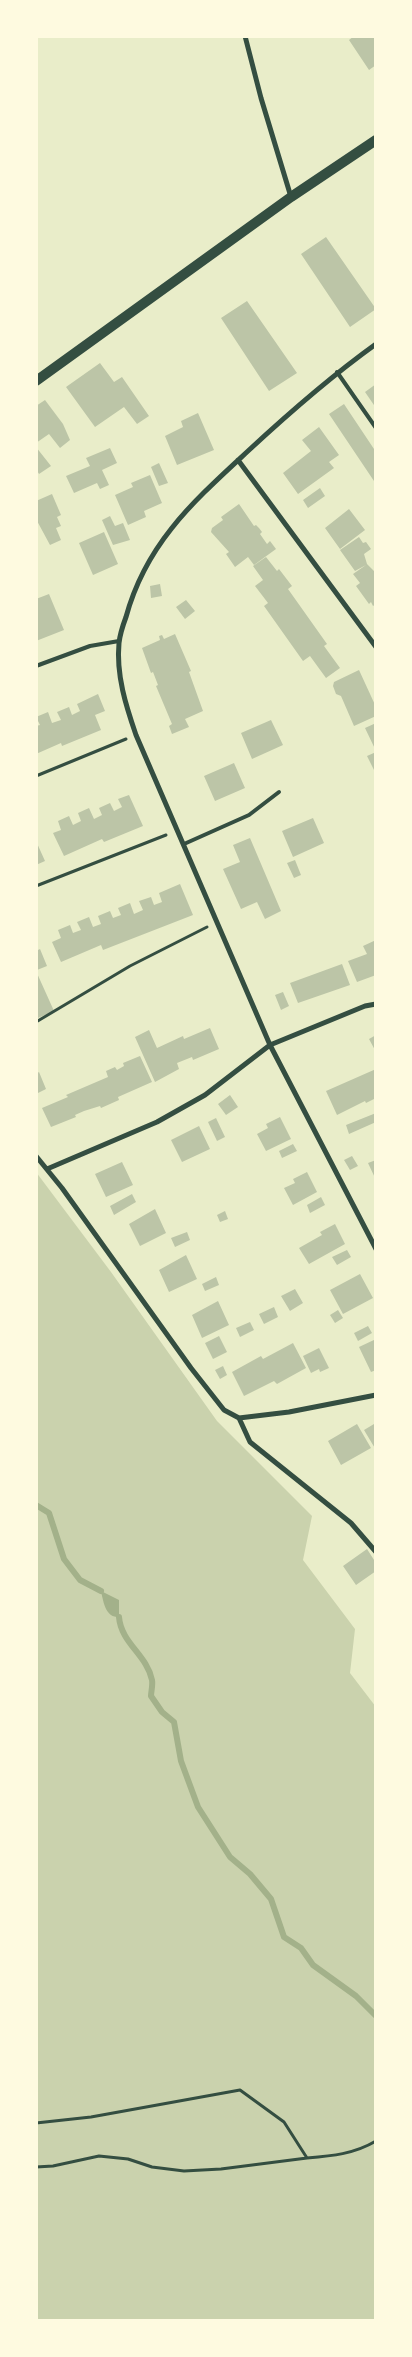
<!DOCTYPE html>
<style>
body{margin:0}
#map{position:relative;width:412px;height:2357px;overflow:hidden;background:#e9edc9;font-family:"Source Serif 4",serif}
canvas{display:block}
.frame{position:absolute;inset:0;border:38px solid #fefae0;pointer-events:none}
</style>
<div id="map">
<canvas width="412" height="2357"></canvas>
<div class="frame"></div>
</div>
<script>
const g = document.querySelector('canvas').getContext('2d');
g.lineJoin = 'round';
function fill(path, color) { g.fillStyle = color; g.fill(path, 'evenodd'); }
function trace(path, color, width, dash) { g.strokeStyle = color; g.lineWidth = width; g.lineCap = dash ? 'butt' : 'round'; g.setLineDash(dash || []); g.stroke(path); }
fill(new Path2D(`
 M36,1172L111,1272L217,1421L312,1516L303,1560L355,1629L350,1673L376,1707V2321H36Z`), '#cad2ad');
fill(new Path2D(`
 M101,1591L119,1600V1616L122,1617C106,1619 104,1605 101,1591Z`), '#a3b18a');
trace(new Path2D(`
 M36,1505L49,1513L64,1559L80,1580L101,1591
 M119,1617C121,1643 147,1655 152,1680C153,1685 151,1692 151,1696L162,1712L174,1722L181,1761L198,1807L230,1857L250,1874L271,1899L284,1937L301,1948L313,1965L356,1996L376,2016`), '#a3b18a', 6);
fill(new Path2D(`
 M354,36H376V65L369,70L349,40Z
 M326,237L376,309L350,327L301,254Z
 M247,301L297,373L269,391L221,318Z
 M100,363L114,382L122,377L149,416L137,424L124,407L95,427L66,387Z
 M376,384V408L365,392Z
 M45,400L63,424L70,440L60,448L49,434L36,443V406Z
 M344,404L376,452V484L329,414Z
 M198,413L214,450L177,465L165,436L183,427L181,421Z
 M319,427L339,455L329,462L334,468L298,494L283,473L311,451L302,440Z
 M36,447L51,466L39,474L36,469Z
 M110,448L117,463L102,470L109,485L100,489L97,483L74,493L66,476L90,466L86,458Z
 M159,463L168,483L159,486L151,467Z
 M150,475L162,503L144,511L146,517L128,525L115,495L133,487L131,483Z
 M320,488L325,496L308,508L303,500Z
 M52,494L61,515L57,517L61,526L56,528L61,540L50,545L36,519V501Z
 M239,504L254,526L256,525L259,528L262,532L260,534L267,544L270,541L276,549L254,565L248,557L235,567L226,554L229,552L211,532L212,528L223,520L221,517Z
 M349,509L365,530L340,549L325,528Z
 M110,516L115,526L123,523L130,540L113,545L102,520Z
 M104,532L118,564L93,575L79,543Z
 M359,537L363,543L366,542L371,549L364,554L367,564L376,573V604L373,606L371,602L369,604L356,586L360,583L353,574L366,565L355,571L340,550Z
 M266,557L277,571L279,569L292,586L288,589L327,644L324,646L340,668L326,678L310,656L303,661L264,606L268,603L255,586L263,580L253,566Z
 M160,584L162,596L151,598L150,586Z
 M49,594L64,630L36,641V599Z
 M186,600L195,611L185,619L176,607Z
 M175,634L191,671L189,672L203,711L185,719L189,727L172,734L169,726L172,724L156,686L158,685L153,672L151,673L142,648L160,640L159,636L162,635L164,639Z
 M359,670L376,707V716L354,726L341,696L336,694L333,686L334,682Z
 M98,694L105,711L95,715L101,730L62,746L61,743L36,754V726L40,725L36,717L48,712L52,723L61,720L57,712L69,707L72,715L80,711L77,704Z
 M271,720L283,745L252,759L241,733Z
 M376,723V751L365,728Z
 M376,752V774L367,756Z
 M234,763L245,788L215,801L204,776Z
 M129,795L143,826L104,842L102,839L64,856L53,833L61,830L58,821L69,816L73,825L81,821L78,813L89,808L94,819L102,815L99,808L110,803L114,811L122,807L118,799Z
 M313,818L324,843L293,857L282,831Z
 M250,838L281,911L265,919L257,902L241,909L223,869L240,862L233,845Z
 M36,841L45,861L36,865Z
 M295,860L301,875L294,878L287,863Z
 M180,884L193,915L103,950L101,945L61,962L52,942L61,938L58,930L70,925L73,933L81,930L77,922L89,917L93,927L101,924L98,916L110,911L113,918L121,915L118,908L130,903L134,914L143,910L139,901L151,897L154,905L162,902L159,893Z
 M376,940V975L357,982L348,961L367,954L363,946Z
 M40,949L47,966L37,970L36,951Z
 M342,964L350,985L298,1003L290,983Z
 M36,971L54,1011L38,1018L36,1015Z
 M283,992L289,1006L281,1010L275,995Z
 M210,1028L219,1049L193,1060L192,1057L177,1063L179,1069L155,1082L135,1037L149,1030L157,1048L183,1036L184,1039Z
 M376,1035V1052L369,1039Z
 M140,1056L152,1082L118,1097L119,1100L101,1108L100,1106L84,1111L75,1115L76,1117L51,1127L42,1108L68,1097L66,1095L108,1077L106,1071L115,1067L117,1070L124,1066L123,1063Z
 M376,1069V1098L366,1103L365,1101L337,1115L326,1091Z
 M39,1072L46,1089L36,1094V1074Z
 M230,1095L238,1107L226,1115L218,1104Z
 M376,1113V1122L349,1134L346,1125Z
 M280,1117L291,1139L266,1151L257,1134L268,1128L266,1124Z
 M216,1118L225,1137L217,1141L208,1122Z
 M199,1126L210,1149L182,1162L171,1140Z
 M293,1144L297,1151L282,1158L279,1151Z
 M352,1156L358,1166L350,1170L344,1160Z
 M376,1160V1180L368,1163Z
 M122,1162L133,1185L106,1197L95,1174Z
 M307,1172L317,1192L293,1205L284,1188L295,1183L293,1179Z
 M132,1194L136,1202L114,1215L110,1206Z
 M321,1197L325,1205L310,1213L307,1205Z
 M155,1209L166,1233L140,1246L129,1224Z
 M225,1211L228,1219L220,1222L217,1215Z
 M335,1224L345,1244L309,1264L299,1248L322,1235L320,1232Z
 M187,1232L190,1240L175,1247L171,1238Z
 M347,1250L351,1257L337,1265L332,1257Z
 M186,1255L197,1279L169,1292L159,1270Z
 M360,1274L373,1298L343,1314L330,1290Z
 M216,1277L219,1285L205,1291L202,1284Z
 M295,1289L303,1303L290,1311L281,1296Z
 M218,1301L229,1325L202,1338L192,1315Z
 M274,1307L278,1317L264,1324L259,1314Z
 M338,1310L343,1318L335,1323L330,1315Z
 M250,1322L254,1330L240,1337L236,1328Z
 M368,1326L372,1333L358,1341L354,1333Z
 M219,1336L227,1352L213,1359L205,1343Z
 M376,1339V1370L371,1372L359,1347Z
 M293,1343L306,1368L277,1384L274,1381L244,1396L232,1372L261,1356L263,1359Z
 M319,1348L329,1368L320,1372L319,1369L311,1373L303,1356Z
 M223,1366L227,1375L220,1379L215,1370Z
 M357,1424L371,1448L341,1465L328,1441Z
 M374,1424L376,1427V1450L364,1430Z
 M367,1549L376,1563V1571L356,1585L343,1566Z`), '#bcc5a7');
trace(new Path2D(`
 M36,776L126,739
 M36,886L166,835
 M36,1022L130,966L207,927
 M36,2123L91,2117L240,2090L284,2122L307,2158C332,2156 354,2154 376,2141
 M36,2167L53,2166L99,2156L128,2159L152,2167L184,2171L221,2169L307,2158`), '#344e41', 3);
trace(new Path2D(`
 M337,372L376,428
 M36,666L90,646L119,641
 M184,844L249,815L279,792`), '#344e41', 4);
trace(new Path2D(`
 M245,36L261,98L291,197
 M376,344C330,377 289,413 248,451C194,501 146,543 126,617C123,625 120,634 119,643C116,675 126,706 136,735L270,1045L376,1249
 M238,460L376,647
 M36,1156L62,1188L191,1368L224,1410L239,1418L250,1442L351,1523L376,1552
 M47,1169L157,1122L205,1095L270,1045L365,1006L376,1004
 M239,1418L289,1412L376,1395`), '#344e41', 5);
trace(new Path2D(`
 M36,381L291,197L376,140`), '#344e41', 10);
</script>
